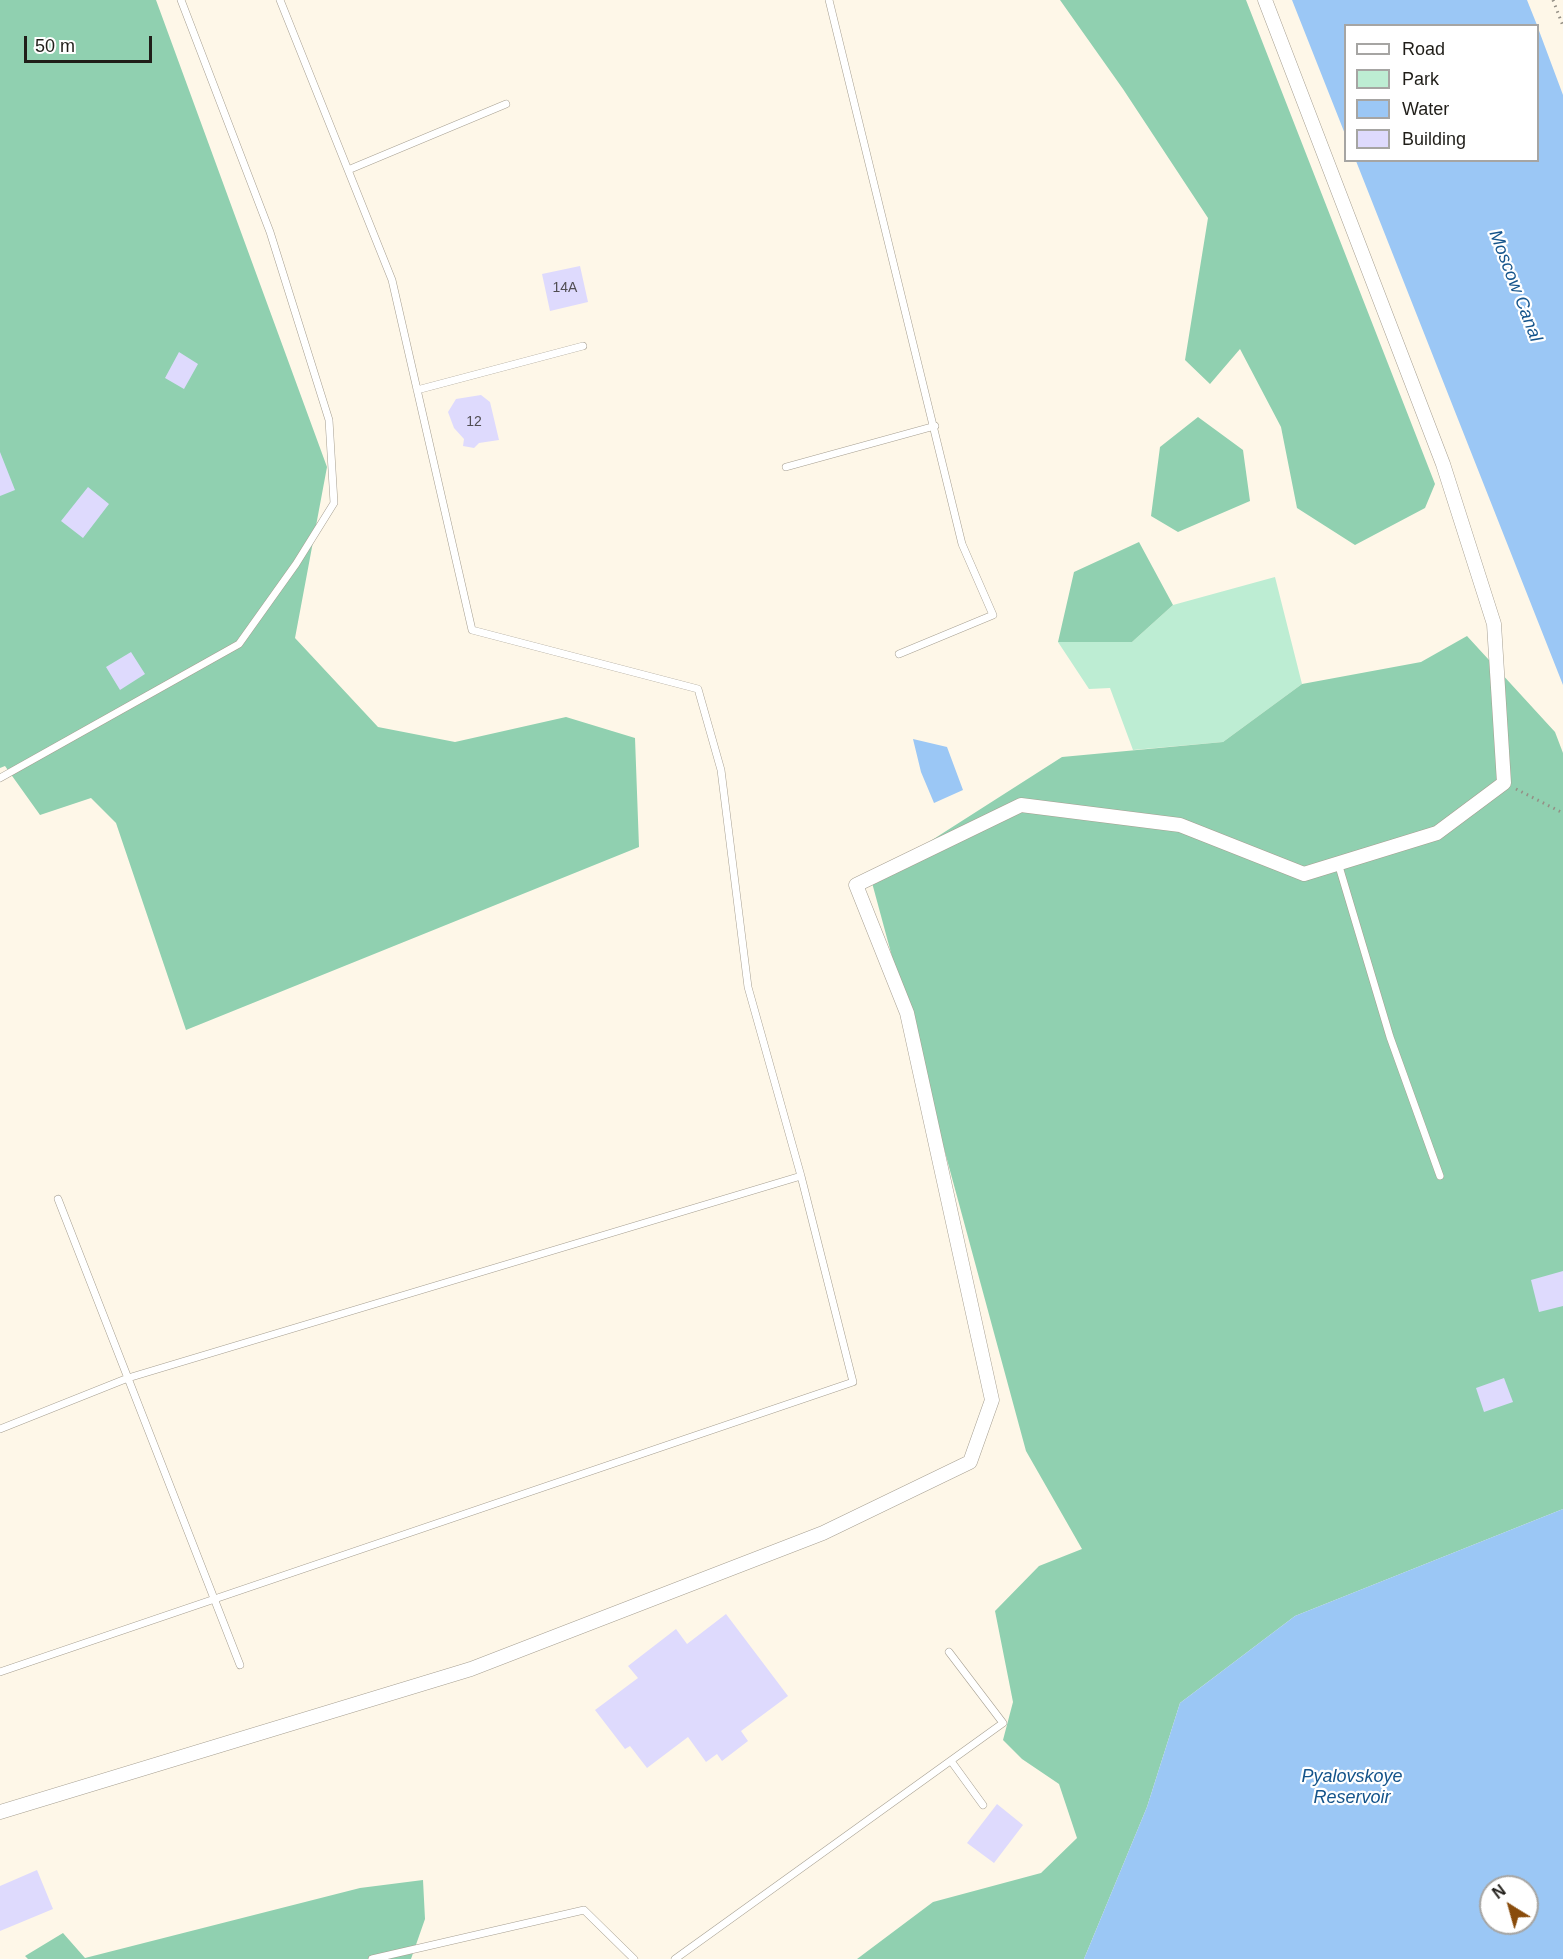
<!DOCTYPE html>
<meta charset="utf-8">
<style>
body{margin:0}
#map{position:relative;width:1563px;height:1959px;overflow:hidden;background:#fef7e8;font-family:Helvetica,sans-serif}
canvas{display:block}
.legend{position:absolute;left:1344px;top:24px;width:195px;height:138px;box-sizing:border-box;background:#fff;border:2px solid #a6a5a3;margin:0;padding:8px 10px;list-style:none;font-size:18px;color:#201e19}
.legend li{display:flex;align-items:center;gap:12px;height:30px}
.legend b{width:30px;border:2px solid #a6a5a3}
.north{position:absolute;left:1479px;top:1875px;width:60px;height:60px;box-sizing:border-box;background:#fff;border:2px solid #a6a5a3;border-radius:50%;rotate:323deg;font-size:16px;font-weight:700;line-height:24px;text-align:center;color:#201e19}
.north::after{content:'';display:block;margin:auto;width:21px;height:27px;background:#894c0c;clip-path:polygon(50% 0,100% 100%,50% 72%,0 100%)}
.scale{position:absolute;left:24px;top:36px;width:128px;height:27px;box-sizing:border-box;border:3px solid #201e19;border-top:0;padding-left:8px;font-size:18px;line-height:21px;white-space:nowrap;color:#201e19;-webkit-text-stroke:4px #fff;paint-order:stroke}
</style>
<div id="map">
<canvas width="1563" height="1959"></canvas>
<ul class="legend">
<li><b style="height:8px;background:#fff"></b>Road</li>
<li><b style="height:16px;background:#bdedd3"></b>Park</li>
<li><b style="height:16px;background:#9bc7f5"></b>Water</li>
<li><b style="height:16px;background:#dedafd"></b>Building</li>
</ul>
<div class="north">N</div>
<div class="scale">50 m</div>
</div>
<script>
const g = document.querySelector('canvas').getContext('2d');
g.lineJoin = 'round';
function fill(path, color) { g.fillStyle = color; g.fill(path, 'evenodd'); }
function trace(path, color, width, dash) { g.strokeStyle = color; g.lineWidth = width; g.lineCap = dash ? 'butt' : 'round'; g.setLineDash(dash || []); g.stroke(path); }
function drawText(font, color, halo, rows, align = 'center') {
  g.font = font + ' Helvetica,sans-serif'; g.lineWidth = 4.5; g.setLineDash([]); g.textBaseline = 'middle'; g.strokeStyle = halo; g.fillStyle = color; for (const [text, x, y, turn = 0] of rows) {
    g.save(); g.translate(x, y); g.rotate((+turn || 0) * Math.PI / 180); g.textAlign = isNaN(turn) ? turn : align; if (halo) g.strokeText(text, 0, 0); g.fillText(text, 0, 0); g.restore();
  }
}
fill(new Path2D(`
 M1275,577L1302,684L1223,742L1133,750L1110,688L1089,689L1058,642H1132L1173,605Z`), '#bdedd3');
fill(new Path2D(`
 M0,0H156L327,467L295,638L378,727L455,742L566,717L635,738L639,847L186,1030L116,823L91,798L40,815L5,766L0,768Z
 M1060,0H1246L1435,484L1425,508L1355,545L1297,508L1281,427L1240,349L1210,384L1185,360L1208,218L1123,89Z
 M1198,417L1243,450L1250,501L1178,532L1151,516L1160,447Z
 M1139,542L1173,605L1132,642H1058L1074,572Z
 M1467,636L1555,732L1563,753V1509L1295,1616L1180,1703L1147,1807L1084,1959H857L933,1902L1041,1873L1077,1838L1059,1784L1022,1759L1003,1740L1013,1702L995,1611L1039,1566L1082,1549L1026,1451L871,879L1062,757L1223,742L1302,684L1421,662Z
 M423,1880L425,1919L411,1959H28L25,1956L63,1933L85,1958L360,1888Z`), '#90d0b0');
fill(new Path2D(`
 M1292,0H1527L1537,25L1346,26L1345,134Z
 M1538,28L1563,95V685L1356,161L1538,160Z
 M913,739L947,747L963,790L934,803L921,772Z
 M1563,1509V1959H1084L1147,1807L1180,1703L1295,1616ZM1491,1887H1527V1923H1491Z`), '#9bc7f5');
fill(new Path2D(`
 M580,266L588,302L550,311L542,274Z
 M179,352L198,364L184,389L165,378Z
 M481,395L490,402L499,440L479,443L474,448L463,446L464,439L454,428L448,412L456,399Z
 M0,452L15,490L0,496Z
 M88,487L109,504L83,538L61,521Z
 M131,652L145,674L120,690L106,667Z
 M1563,1271V1306L1539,1312L1531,1280Z
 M1504,1378L1513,1402L1484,1412L1476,1388Z
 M726,1614L788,1696L741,1731L748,1741L722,1761L717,1754L706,1762L688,1737L647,1768L630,1746L625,1749L595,1710L638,1678L628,1666L676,1629L687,1644Z
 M997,1804L1023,1825L994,1863L967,1843Z
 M37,1870L53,1909L0,1931V1886Z`), '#dedafd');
const lane = new Path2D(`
 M829,0L962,544L993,615L899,654
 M348,170L506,104
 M417,390L583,346
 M786,467L935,426
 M0,778L239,644L296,564L334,503L329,420L270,232L181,0
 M1338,863L1390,1037L1440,1176
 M58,1199L240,1665
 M0,1429L128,1378L801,1176
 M0,1672L853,1382L801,1176L748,987L721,770L698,689L472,630L392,280L280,0
 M951,1761L983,1805
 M372,1959L584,1910L634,1959
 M675,1959L1003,1723L949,1652`);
const street = new Path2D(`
 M0,1812L471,1669L823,1533L970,1462L992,1400L907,1013L856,885L1021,805L1180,825L1304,874L1437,833L1504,783L1494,624L1443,464L1265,0`);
trace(lane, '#a69f91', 8);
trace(street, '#a69f91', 15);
trace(new Path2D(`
 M1553,0L1563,26
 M1516,789L1563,813`), '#948f85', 3, [1.5, 4.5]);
trace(lane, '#fff', 7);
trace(street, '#fff', 14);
drawText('14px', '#504d52', null, [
 ["14А",565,288],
 ["12",474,422]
]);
drawText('italic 18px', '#14548b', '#fff', [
 ["Moscow Canal",1515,286,69],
 ["Pyalovskoye",1352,1777],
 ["Reservoir",1352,1798]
]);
</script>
